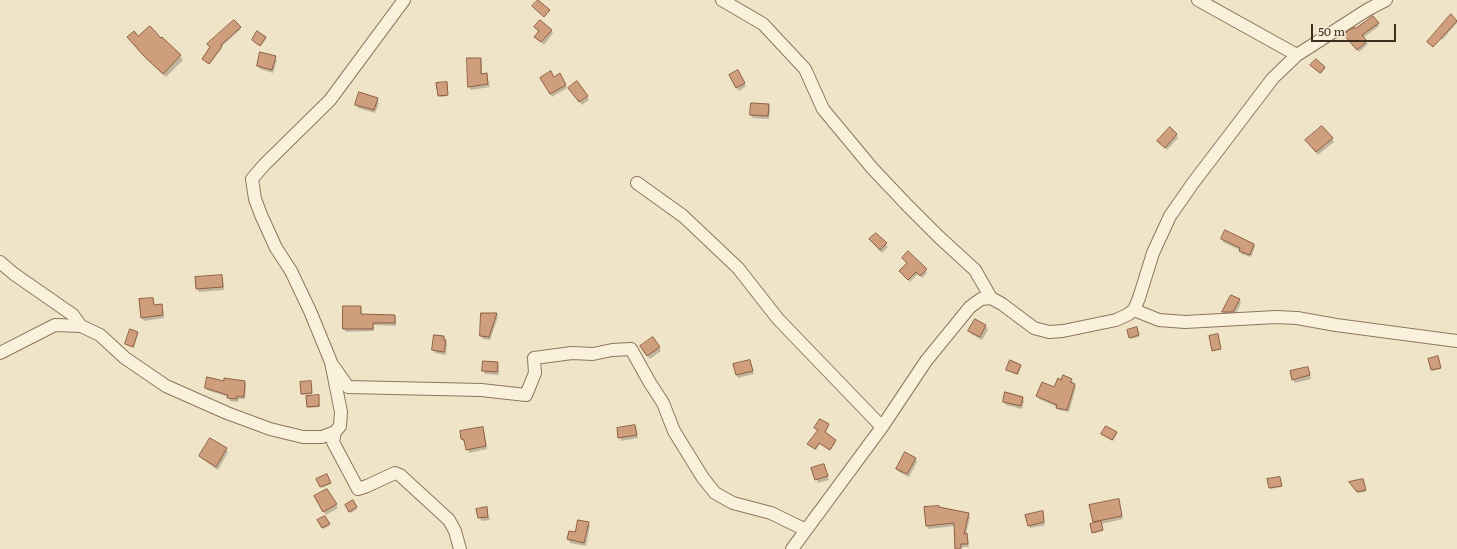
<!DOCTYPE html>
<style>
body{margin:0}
#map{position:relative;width:1457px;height:549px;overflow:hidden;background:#f0e4c8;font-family:Literata,serif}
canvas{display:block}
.scale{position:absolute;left:1311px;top:24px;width:85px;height:18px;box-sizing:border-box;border:2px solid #3d2e20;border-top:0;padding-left:5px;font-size:12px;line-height:14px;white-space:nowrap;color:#3d2e20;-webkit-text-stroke:3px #f7eed8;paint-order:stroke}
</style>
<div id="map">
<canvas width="1457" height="549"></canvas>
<div class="scale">50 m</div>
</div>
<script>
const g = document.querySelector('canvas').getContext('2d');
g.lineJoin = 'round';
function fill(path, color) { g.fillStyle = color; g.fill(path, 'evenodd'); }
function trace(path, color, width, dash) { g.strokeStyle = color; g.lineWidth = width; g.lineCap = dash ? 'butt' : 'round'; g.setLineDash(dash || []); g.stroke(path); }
fill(new Path2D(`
 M1451,16L1457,21V23L1442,40L1437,35Z
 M234,22L241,29L221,47L222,48L210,64L204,60Z
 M1378,23L1379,26L1363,38L1368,44L1359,52L1346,37L1356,30Z
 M535,27L551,30L553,33L544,45L536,37L539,33Z
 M128,37L162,38L180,56L183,60L166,77L146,59Z
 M265,37L266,39L261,46L253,40Z
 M275,57L277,60L273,73L260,69L258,66Z
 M481,59L482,62V75L486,74L490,87L471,90L469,87Z
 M1312,67H1325V69L1321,74Z
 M738,71L746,86L739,91L730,75Z
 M559,74L567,88L552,97L541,78H553Z
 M438,84L447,85L448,96L440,97Z
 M572,91L587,96L589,100L582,105Z
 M377,99L379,103L375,113L358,108L356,104Z
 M768,105L770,108L769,119L753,118L751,115Z
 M1176,134L1178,138L1167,150L1159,141Z
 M1332,139L1334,142L1318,155L1309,144Z
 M876,234L888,247L882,253L870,240Z
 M1222,239L1254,244L1255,247L1251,257L1241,254L1240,250L1223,242Z
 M903,258L926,270L927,273L922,278L918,274L910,282L900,271L907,264Z
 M221,276L223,279L224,290L199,292L197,288Z
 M1232,296L1239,300L1241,303L1235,315H1225L1223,312Z
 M153,299L155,306L161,305L163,309L164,318L144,321L142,318Z
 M361,307L362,315L395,316L396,319V326L374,325V331L346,332L344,329Z
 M482,314H497L498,317L490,340L483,339L481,336Z
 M975,320L986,326L988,330L982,340L971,334L969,331Z
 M1137,329L1139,337L1131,339L1128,330Z
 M131,331L138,334L134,348L126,344Z
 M444,337L447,344L446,355L435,353L433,350Z
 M653,338L661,351L650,359L643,350Z
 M1429,359H1438L1441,369L1432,371Z
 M749,361L754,374L738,378L737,375Z
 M498,363L499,366V375L485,374L484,371Z
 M1021,365V367L1018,375L1007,370Z
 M1309,371L1311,379L1295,383L1293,379Z
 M1071,380L1073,382L1072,384L1076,387L1069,412L1059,410L1057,407L1039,399L1037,396L1055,388L1061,381Z
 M244,382L246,385L245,399H239L238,402L230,401L228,397L207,390L206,387L225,383Z
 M311,382L312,394L302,395V393Z
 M319,397L320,407L309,408L308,406Z
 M1022,397L1024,401L1022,409L1006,405L1004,401Z
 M820,420L829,425V426L825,434L836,442L830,451L820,444L816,450L809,445L818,431L816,428Z
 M635,426L638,438L621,441L618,429Z
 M482,428L484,431L487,449L469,453L466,442H464L462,439Z
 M1116,432L1117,434L1113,441L1102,434Z
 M226,449L228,452L218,470L202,459L200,456Z
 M915,458L917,462L909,477L899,472L897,469Z
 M812,469H825L829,480L818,483Z
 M326,475L330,484L322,488L317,479Z
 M1280,479L1282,487L1270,489L1268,480Z
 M1363,482L1366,492L1359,493L1351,483Z
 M327,490L338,508L326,515L316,497Z
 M1118,500L1123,519L1101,524L1103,531L1094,533L1095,524L1094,522Z
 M352,501L357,509L351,513L346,505Z
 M486,508L490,520L481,521L478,510Z
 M940,508L968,514L970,517L966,535L968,537L969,547H963L962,549H956L955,526L928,529L927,526Z
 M1042,512L1045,525L1030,528L1029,526Z
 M325,518L329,526L323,529L319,521Z
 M588,523L590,526L586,546L570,543L568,539Z`), '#0003');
const building = new Path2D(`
 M538,0L550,10L544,17L532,6Z
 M1451,14L1457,21L1433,47L1427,42Z
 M1373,16L1379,23L1362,35L1367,41L1357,50L1343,34L1355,27L1356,28Z
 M234,20L241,27L221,45L222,46L209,64L202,59L210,47L207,44Z
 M540,20L552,30L541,42L534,37L539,31L534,27Z
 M150,26L161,38L162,37L181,55L163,74L143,55L127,37L134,31L138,36Z
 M257,31L266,37L260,46L252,40Z
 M260,52L276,56L272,70L257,66Z
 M467,58H481V74L487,73L488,84L468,87Z
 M1316,59L1325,67L1320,73L1310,65Z
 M738,70L745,83L736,88L729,75Z
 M551,71L554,77L560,73L566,85L550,94L540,78Z
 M577,81L588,96L579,102L568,88Z
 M447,82L448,95L438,96L436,83Z
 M359,92L378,98L374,110L355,105Z
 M751,103L769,104L768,116L750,115Z
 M1322,126L1333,138L1316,152L1305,140Z
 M1170,127L1177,134L1165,148L1157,141Z
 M1225,230L1254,244L1250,255L1239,251L1240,248L1221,239Z
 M876,233L887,243L880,250L869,239Z
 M908,251L927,269L920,276L916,272L908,280L899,271L907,263L902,258Z
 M222,275L223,287L196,289L195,277Z
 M1231,295L1240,299L1233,312H1222Z
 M153,298L154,305L162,304L163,315L141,318L139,299Z
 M343,306H361V314L395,315V323H373V329H343Z
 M481,313H497L489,337L480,336Z
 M975,319L986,325L980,337L968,331Z
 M1137,327L1139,335L1129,338L1127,330Z
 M130,329L138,332L133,347L125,344Z
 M1218,334L1221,349L1212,351L1209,336Z
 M434,335L444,336V340H446L444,352L432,350Z
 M653,337L660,347L647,356L640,346Z
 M1438,356L1441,368L1431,370L1428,359Z
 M750,360L753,371L736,375L733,364Z
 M1010,360L1021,365L1017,374L1006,370Z
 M483,361L498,362L497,372L482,371Z
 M1308,367L1310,375L1292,380L1290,371Z
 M1063,375L1072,379L1070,382L1075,384L1067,410L1056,408L1057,405L1036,396L1042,382L1054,387L1058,378L1061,380Z
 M207,377L224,381V378L245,381L244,397L237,396V399L227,398L228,395L205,388Z
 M311,381L312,393L301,394L300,382Z
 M1005,392L1023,397L1021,406L1003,402Z
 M319,395V406L307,407L306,396Z
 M820,419L829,424L825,432L836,440L830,450L819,443L815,449L807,444L818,430L814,428Z
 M635,425L637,435L618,438L617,428Z
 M1106,426L1117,432L1112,440L1101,434Z
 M483,427L486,446L466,450L464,440L461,439L460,431Z
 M210,438L227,448L216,467L199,456Z
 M905,452L916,458L907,474L896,469Z
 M824,464L828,476L815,480L811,468Z
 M327,474L331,483L320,487L316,479Z
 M1280,477L1282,486L1269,488L1267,479Z
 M1363,479L1366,490L1357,492L1349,482Z
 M327,489L337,504L323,512L314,496Z
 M1119,499L1122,516L1093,522L1089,505Z
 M353,500L357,507L349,512L345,505Z
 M939,506V507L969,513L964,534L967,533L968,544H961L960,549H955L954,523L926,526L924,507Z
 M487,507L488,517L478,518L476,509Z
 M1043,511L1044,522L1028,526L1025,515Z
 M325,516L330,524L322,528L317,520Z
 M578,520L589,522L584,543L567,539L569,531L575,532Z
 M1101,521L1103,530L1092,533L1090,524Z`);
fill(building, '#cf9f7d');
trace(building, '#8d5f41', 1);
const minor = new Path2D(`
 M722,0L763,24L805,69L823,109L872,168L907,205L939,237L975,270L991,298
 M1198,0L1297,55
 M637,183L683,216L738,268L778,319L882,427
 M0,262L14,274L73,315L81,326
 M1134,310L1159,320L1185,322L1276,317L1297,318L1336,325L1457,341
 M0,353L55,325L81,326L100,335L125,358L166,386L227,413L270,429L303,437H322L335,432L340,426L341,412L331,362L310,311L291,271L276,248L261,215L255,199L252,179L264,165L330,100L404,0
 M334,367L348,387L481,390L526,395L535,373L534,358L572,353L593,354L612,350L631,349L650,383L663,403L674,431L703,478L715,493L733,503L771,513L806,530
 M335,432L333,442L358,489L367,486L395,473L400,475L449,520L455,531L460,549
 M792,549L882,427L926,361L970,307L981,299L991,298L1002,304L1034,328L1049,332L1063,331L1116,320L1127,315L1134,310L1139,298L1153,253L1170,216L1193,183L1273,78L1297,55L1367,10L1386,0`);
trace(minor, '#8d765c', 14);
trace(minor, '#faf1dc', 12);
</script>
